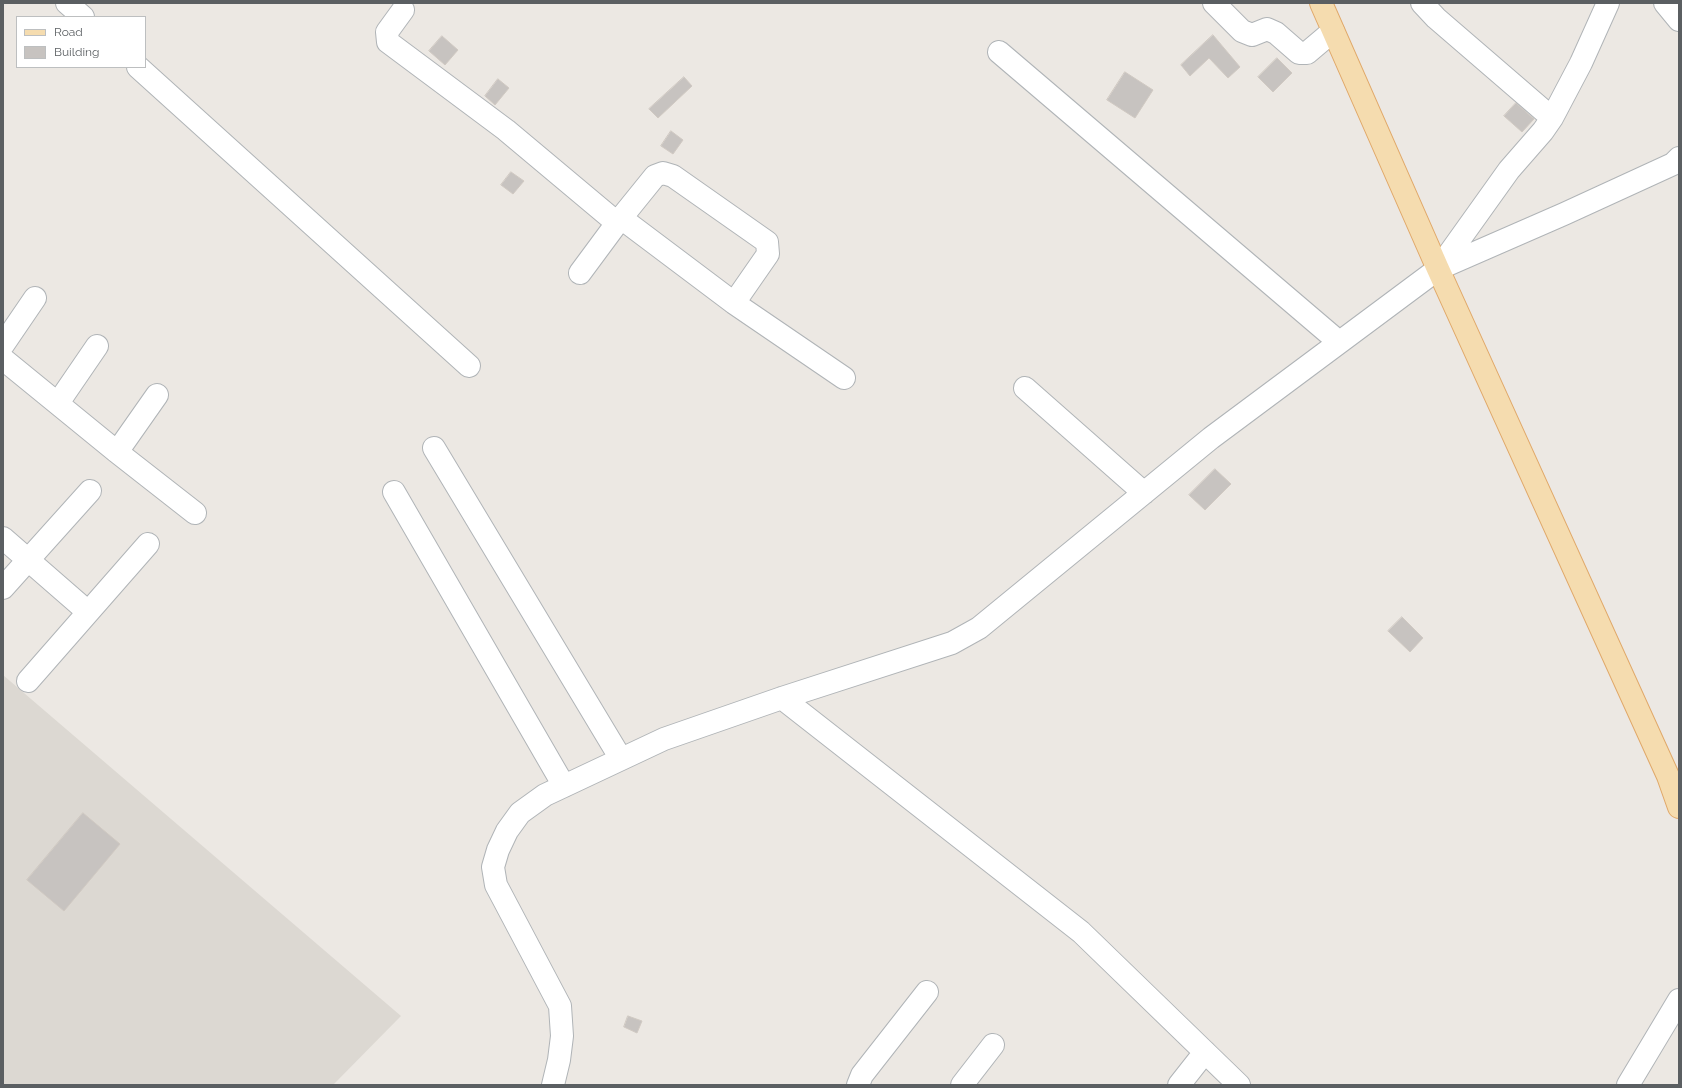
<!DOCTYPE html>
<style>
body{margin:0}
#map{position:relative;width:1682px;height:1088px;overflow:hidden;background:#ece8e3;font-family:Raleway,sans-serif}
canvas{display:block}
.frame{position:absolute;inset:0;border:4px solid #5b5f62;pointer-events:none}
.legend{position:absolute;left:16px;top:16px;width:130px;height:52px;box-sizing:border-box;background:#fff;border:1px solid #bdbfc0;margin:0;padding:5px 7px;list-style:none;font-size:12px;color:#5b5f62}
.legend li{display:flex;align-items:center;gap:8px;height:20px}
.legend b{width:20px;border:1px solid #bdbfc0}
</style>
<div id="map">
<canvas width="1682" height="1088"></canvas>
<div class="frame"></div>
<ul class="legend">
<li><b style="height:5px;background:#f5dcaf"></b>Road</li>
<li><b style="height:11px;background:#c7c3c0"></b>Building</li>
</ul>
</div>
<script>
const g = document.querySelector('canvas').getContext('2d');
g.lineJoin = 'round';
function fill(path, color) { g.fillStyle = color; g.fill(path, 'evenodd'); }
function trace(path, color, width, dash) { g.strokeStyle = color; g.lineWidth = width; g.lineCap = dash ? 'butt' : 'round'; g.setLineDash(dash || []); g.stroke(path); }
fill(new Path2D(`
 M3,675L401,1016L333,1085H3Z`), '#dcd8d2');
const building = new Path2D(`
 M1213,35L1240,67L1228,78L1209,58L1190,76L1181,65Z
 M442,36L458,50L445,65L429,51Z
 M1277,58L1292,73L1273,92L1258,77Z
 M1125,72L1153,90L1135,118L1107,100Z
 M684,77L692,86L658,118L649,109Z
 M498,79L509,88L495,105L485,96Z
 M1516,103L1534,119L1522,132L1504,116Z
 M671,131L683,140L673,154L661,146Z
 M511,172L524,181L513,194L501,185Z
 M1215,469L1231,484L1205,510L1189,495Z
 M1402,617L1423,638L1410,652L1388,631Z
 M83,813L120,844L64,911L27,880Z
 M628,1016L642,1021L637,1033L624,1027Z`);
fill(building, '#c7c3c0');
trace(building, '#d0c9c2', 1);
const minor = new Path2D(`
 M67,3L83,17
 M1214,3L1242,31L1252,35L1267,29L1276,33L1299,53H1307L1333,31
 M1422,3L1436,18L1552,118
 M1665,3L1679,20
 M403,10L387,32L388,42L506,130L617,223
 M999,52L1339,342
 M138,67L469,366
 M621,218L734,303L844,378
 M1439,268L1509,170L1543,131L1552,118L1581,63L1608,3
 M580,273L617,223L655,176L663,173L673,176L767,242L768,254L734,303
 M3,345L35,298
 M3,359L117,452L195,513
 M1025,388L1144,493
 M58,403L97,346
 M434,448L621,759
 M117,452L157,395
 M394,492L564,786
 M3,538L88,612
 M3,588L90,491
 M28,681L148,544
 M782,698L1081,932L1239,1085
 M553,1085L559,1060L562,1036L560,1006L496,885L493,867L498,850L507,831L520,813L545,795L664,739L782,698L952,643L979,628L1211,438L1438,269L1564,214L1673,164L1679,158
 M858,1085L862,1075L927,992
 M962,1085L993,1045
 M1179,1085L1205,1052
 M1628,1085L1679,1000`);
const major = new Path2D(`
 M1321,3L1438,269L1668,776L1679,807`);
trace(minor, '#b0b4b7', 24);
trace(major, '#e0a869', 24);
trace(minor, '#fff', 22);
trace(major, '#f5dcaf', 22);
</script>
